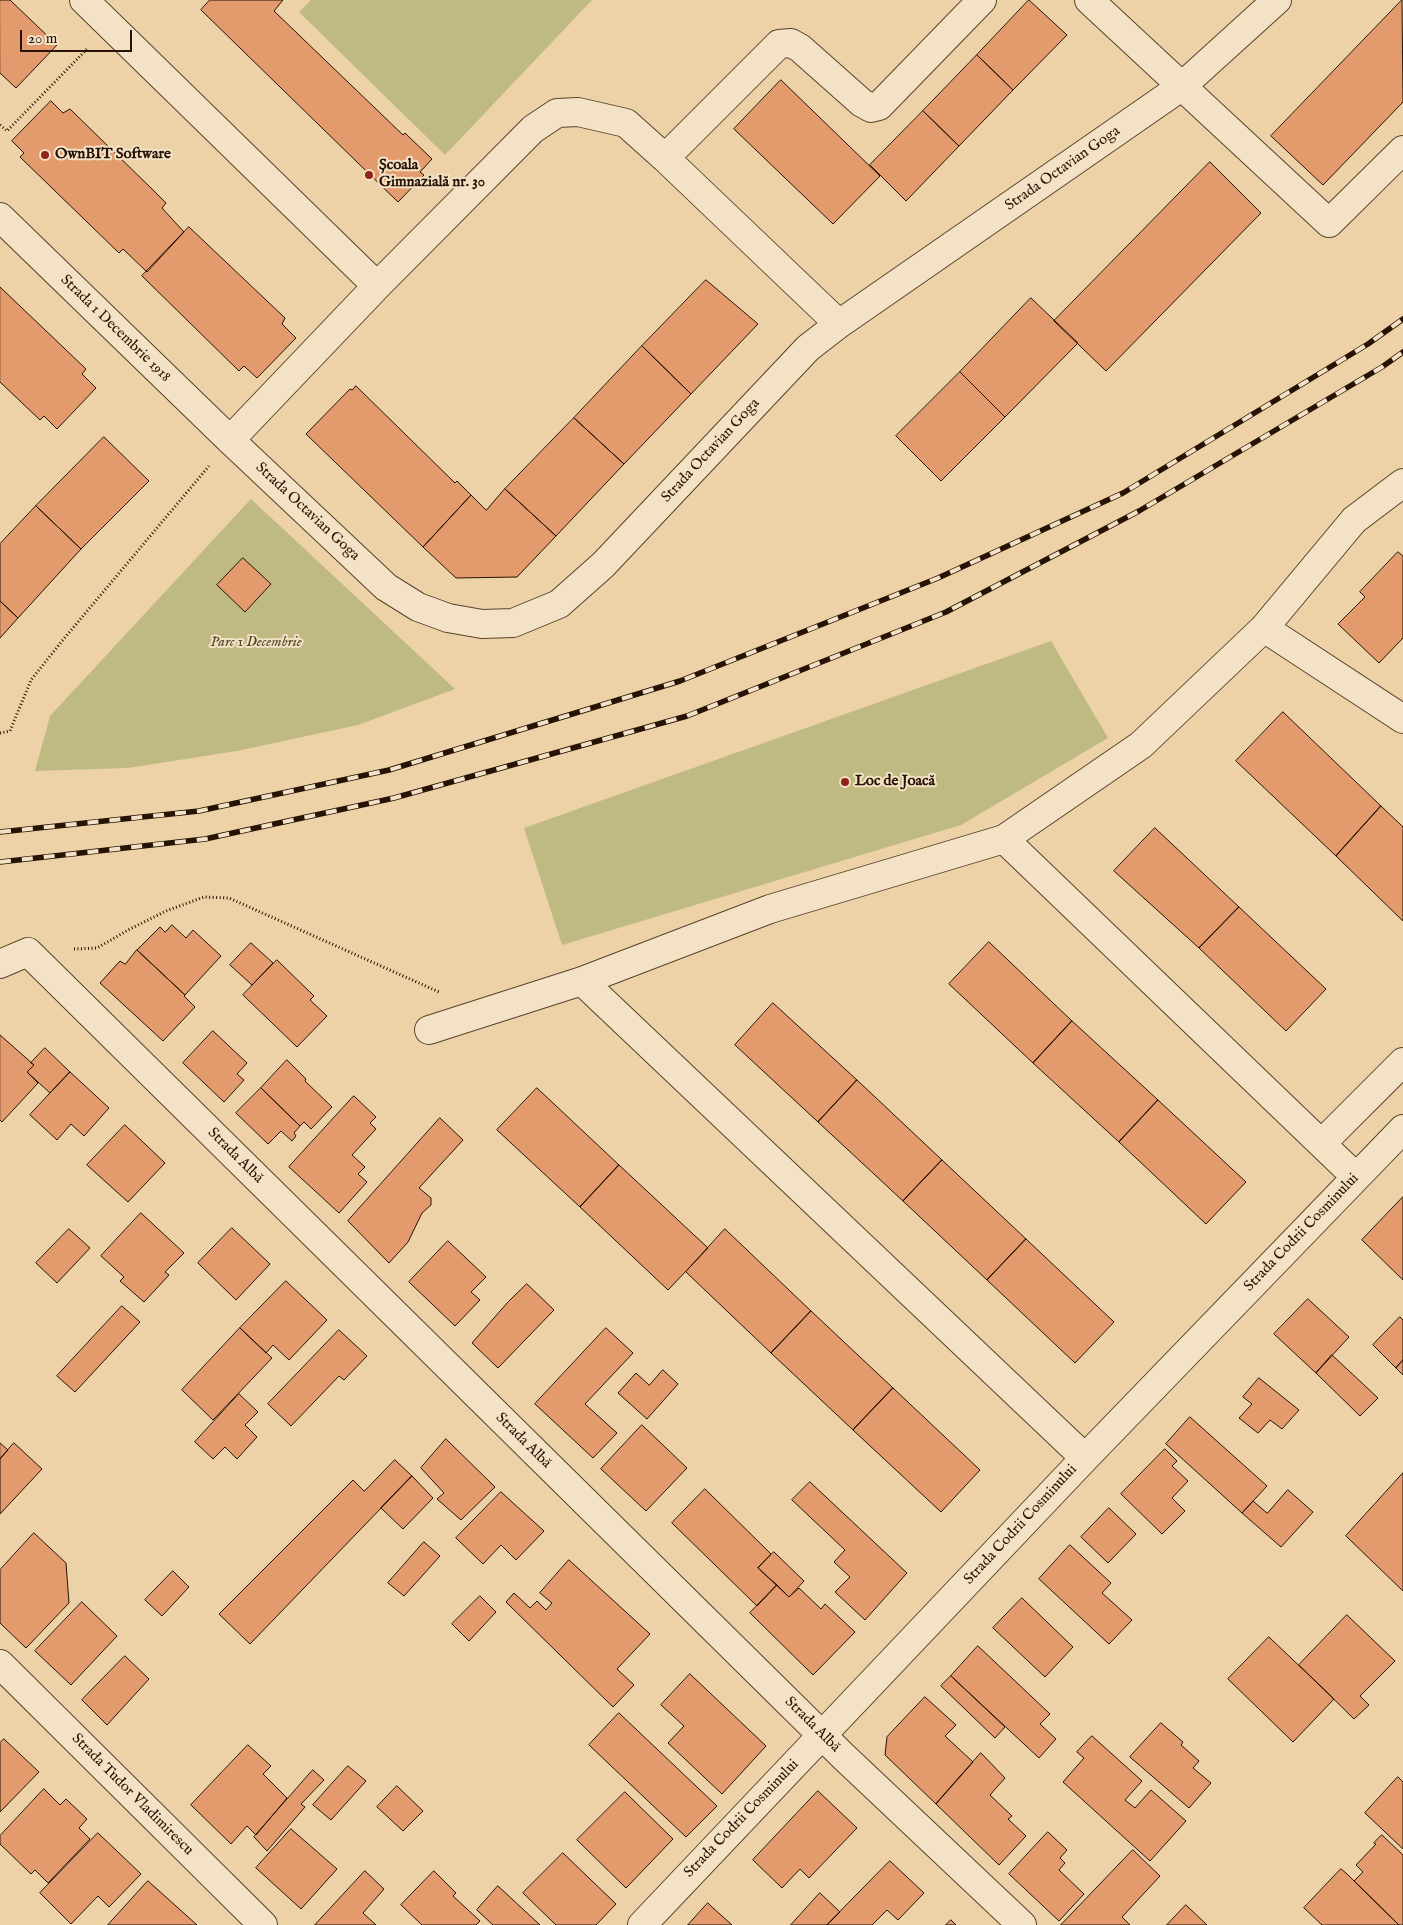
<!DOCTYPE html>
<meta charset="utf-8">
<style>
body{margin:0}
#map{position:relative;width:1403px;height:1925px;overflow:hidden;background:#ecd2a6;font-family:"IM FELL English",serif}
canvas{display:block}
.scale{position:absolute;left:20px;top:30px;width:112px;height:22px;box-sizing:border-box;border:2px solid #261305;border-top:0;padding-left:6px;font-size:15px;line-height:18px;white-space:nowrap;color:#261305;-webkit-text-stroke:4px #f3e2c5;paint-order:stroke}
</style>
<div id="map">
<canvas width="1403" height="1925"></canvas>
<div class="scale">20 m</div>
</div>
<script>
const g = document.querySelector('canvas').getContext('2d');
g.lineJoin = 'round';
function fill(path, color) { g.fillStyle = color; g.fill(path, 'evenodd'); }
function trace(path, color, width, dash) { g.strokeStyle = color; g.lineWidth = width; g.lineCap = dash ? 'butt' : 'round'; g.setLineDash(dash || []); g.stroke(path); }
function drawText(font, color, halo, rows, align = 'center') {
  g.font = font + ' "IM FELL English",serif'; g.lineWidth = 4; g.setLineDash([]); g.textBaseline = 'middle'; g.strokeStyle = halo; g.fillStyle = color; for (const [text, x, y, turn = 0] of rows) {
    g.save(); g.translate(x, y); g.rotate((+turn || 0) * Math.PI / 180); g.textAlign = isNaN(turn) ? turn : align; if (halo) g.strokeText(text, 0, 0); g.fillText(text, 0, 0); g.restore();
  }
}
fill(new Path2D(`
 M311,0H592L445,155L299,12Z
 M251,499L455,689L358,725L237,751L128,768L35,771L50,716Z
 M1051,641L1108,738L961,825L562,945L524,828Z`), '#bfba82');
const building = new Path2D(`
 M0,0H10L57,45L16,88L0,73Z
 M210,0H283L274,11L403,135L405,133L432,159L420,172L424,175L398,202L201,10Z
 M1029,0L1067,35L1013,90L977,55Z
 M1402,0L1403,102L1323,185L1271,136Z
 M977,55L1013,90L959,146L923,111Z
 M781,80L880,176L833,224L734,129Z
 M51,101L63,113L70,109L153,190L166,203L162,208L184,232L147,272L123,249L119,253L20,157L24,153L12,141Z
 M923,111L959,146L906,201L870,165Z
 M1210,162L1261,213L1106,371L1054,321Z
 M189,227L285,318L282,324L296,338L257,378L244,366L239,371L142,276Z
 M706,280L758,324L691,394L642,346Z
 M0,287L86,369L82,374L96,388L57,429L44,416L40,420L0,382Z
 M1031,298L1078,343L1005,417L960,372Z
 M642,346L691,394L624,464L574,418Z
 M960,372L1005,417L941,481L896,436Z
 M356,386L455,483L457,481L471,495L423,547L306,434L350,389L352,390Z
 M574,418L624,464L556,536L505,489Z
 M104,437L149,481L81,549L36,506Z
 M505,489L556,536L517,577L456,578L423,547L471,495L486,510Z
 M36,506L81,549L18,618L0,601V544Z
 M1398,552L1403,556V638L1379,663L1338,624L1365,597L1360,592Z
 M243,558L271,584L245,612L217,585Z
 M0,601L18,618L0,638Z
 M1283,712L1381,806L1336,856L1236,761Z
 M1381,806L1403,827V921L1336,856Z
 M1155,828L1239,907L1199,948L1114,871Z
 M1239,907L1326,989L1286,1031L1199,948Z
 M172,925L186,938L193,930L221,956L185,995L137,950L160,927L165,932Z
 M989,942L1072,1021L1033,1063L949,984Z
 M251,943L273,963L252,985L230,965Z
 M137,950L185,995L184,996L195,1007L163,1041L100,983L120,961L125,964Z
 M277,960L314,996L310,1000L327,1016L297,1047L243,995Z
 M773,1003L857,1080L818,1122L735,1045Z
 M1072,1021L1158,1100L1119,1142L1033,1063Z
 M213,1031L247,1063L237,1074L244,1080L224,1102L183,1063Z
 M0,1035L34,1065L27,1072L38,1083L2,1122L0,1120Z
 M45,1048L70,1072L50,1093L27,1072L34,1065L31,1063Z
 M287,1060L306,1079L305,1081L332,1107L311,1129L304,1122L300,1126L261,1088Z
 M70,1072L109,1108L84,1136L71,1124L57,1140L30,1115Z
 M857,1080L942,1160L903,1201L818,1122Z
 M261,1088L300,1126L294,1133L296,1136L292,1141L281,1131L268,1144L236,1113Z
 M537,1088L619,1165L580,1207L497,1130Z
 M354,1096L376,1117L370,1123L376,1129L352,1155L365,1167L358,1174L367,1182L339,1213L289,1167Z
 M1158,1100L1246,1182L1206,1224L1119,1142Z
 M440,1118L463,1140L419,1188L431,1198V1205L422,1213L408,1242L389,1263L348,1221Z
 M125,1125L165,1163L128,1202L87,1165Z
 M942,1160L1026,1239L987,1280L903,1201Z
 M619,1165L708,1248L668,1290L580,1207Z
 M1403,1197V1280L1362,1240Z
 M141,1213L184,1253L165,1272L169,1275L144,1302L120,1281L124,1277L101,1256Z
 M232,1228L270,1264L236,1300L198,1263Z
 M69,1229L90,1248L57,1283L36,1263Z
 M725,1229L811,1311L771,1353L686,1272Z
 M1026,1239L1114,1322L1075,1363L987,1280Z
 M448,1241L486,1277L471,1292L480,1300L455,1326L409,1282Z
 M286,1281L327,1320L289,1360L273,1345L266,1353L240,1328Z
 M527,1284L554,1310L498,1368L472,1343L508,1302Z
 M1308,1299L1349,1337L1316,1373L1274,1334Z
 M122,1306L140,1322L75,1392L57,1376Z
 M811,1311L893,1388L853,1430L771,1353Z
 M1400,1317L1403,1320V1360L1396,1368L1373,1345Z
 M240,1328L272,1358L213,1420L182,1390Z
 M606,1328L633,1353L585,1404L617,1433L593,1458L535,1404Z
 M339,1330L367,1356L344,1380L339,1376L291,1426L268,1404Z
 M1332,1355L1378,1398L1360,1416L1316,1373Z
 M1403,1360V1375L1396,1368Z
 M663,1370L678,1384L647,1419L618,1393L636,1373L649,1385Z
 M1259,1378L1299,1410L1282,1429L1270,1420L1258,1433L1239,1418L1252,1404L1243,1397Z
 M893,1388L980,1470L941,1512L853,1430Z
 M239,1394L258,1412L245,1425L257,1437L237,1459L225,1447L213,1459L195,1442Z
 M1190,1417L1267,1486L1242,1513L1166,1444Z
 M642,1425L687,1468L646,1511L601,1469Z
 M446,1439L495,1487L461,1520L437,1499L444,1493L421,1468Z
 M0,1443L8,1450L0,1459Z
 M14,1443L42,1469L0,1514V1459Z
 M1165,1449L1177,1461L1172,1466L1188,1481L1172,1498L1185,1511L1162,1534L1121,1494Z
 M395,1460L412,1476L250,1644L219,1614L353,1480L364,1491Z
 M1403,1473V1591L1346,1536Z
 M412,1476L433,1498L403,1529L381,1508Z
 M810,1482L907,1573L865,1620L835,1592L850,1577L834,1562L845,1550L792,1500Z
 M705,1489L771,1554L758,1568L777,1585L757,1606L672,1523Z
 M1288,1490L1313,1512L1281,1547L1242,1513L1253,1501L1267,1513Z
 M501,1492L544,1531L516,1560L501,1545L483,1564L456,1538Z
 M1109,1508L1136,1534L1108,1563L1081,1537Z
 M34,1533L66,1563L69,1603L26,1648L0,1623V1570Z
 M424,1542L440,1556L404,1596L388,1583Z
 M1070,1545L1111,1583L1102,1593L1132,1620L1109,1644L1039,1579Z
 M774,1552L804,1581L789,1597L758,1568Z
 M569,1560L650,1634L617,1669L634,1685L613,1707L506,1602L514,1593L530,1608L537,1601L546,1610L552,1603L540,1593Z
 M173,1571L189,1587L162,1616L145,1600Z
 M777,1585L789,1597L799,1588L821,1609L825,1604L855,1632L813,1675L750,1613Z
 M480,1596L496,1612L469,1641L452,1624Z
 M1022,1598L1073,1647L1045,1677L993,1628Z
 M82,1602L117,1636L71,1685L35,1651Z
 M1347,1615L1395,1661L1360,1696L1369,1705L1354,1719L1299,1665Z
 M1269,1637L1334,1699L1293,1742L1228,1679Z
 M978,1646L1050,1714L1040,1724L1056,1739L1039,1758L951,1676Z
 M125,1656L149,1679L107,1725L82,1700Z
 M690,1674L766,1746L722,1794L668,1743L684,1726L661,1705Z
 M951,1676L1005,1727L995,1738L941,1686Z
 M925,1697L956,1725L945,1736L973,1762L936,1804L885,1755L887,1737Z
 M619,1713L717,1806L686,1837L589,1745Z
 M1161,1723L1183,1742L1181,1745L1199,1761L1193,1768L1211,1783L1189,1808L1130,1757Z
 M1092,1736L1142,1781L1125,1800L1135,1808L1151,1790L1186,1821L1150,1861L1063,1782L1084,1758L1077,1752Z
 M4,1739L39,1772L0,1812V1743Z
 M248,1745L271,1766L263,1774L287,1798L256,1835L247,1826L231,1844L191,1805Z
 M981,1753L1005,1778L990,1795L1012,1816L1008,1819L1026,1836L999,1865L936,1804Z
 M348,1766L366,1781L331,1820L313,1805Z
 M313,1770L324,1780L301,1804L305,1807L267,1851L254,1837Z
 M1398,1777L1403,1782V1849L1365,1813Z
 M397,1786L423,1811L403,1831L377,1807Z
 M44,1789L60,1805L66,1799L87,1819L79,1828L90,1839L48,1883L35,1870L31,1874L0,1844V1836Z
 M818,1791L857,1828L809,1878L800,1869L782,1888L753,1860Z
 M625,1792L673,1839L626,1888L577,1840Z
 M291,1829L337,1869L301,1909L256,1868Z
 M1048,1832L1067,1850L1060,1858L1065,1863L1059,1870L1084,1894L1059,1921L1009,1874Z
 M98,1833L141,1874L109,1907L98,1896L71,1924L40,1893Z
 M1382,1835L1403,1855V1925H1399L1354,1881L1363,1872L1356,1865L1376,1844L1374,1843Z
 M1133,1850L1160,1876L1122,1917L1130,1925H1061Z
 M563,1853L616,1904L596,1925H556L523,1893Z
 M890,1861L924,1893L898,1920L887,1910L872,1925H827Z
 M1341,1869L1346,1873L1399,1925H1322L1304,1908Z
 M365,1871L384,1889L363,1913L376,1925H315Z
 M434,1871L456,1893L453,1896L480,1921L476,1925H422L401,1905Z
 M148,1881L157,1889L197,1925H108Z
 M498,1886L540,1925H493L477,1910Z
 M820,1893L840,1912L827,1925H791Z
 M708,1903L712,1907L732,1925H688Z
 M1186,1905L1207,1925H1167Z
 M951,1920L956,1925H946Z`);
fill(building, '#e39b6e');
trace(building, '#261305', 1);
const minor = new Path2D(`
 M84,0L377,286
 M1089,0L1329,223L1403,150
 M665,158L779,44L791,43L800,48L862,103L871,108L879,106L982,0
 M0,217L230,440L386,587L418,607L448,618L482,624L513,623L559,604L603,565L808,348L839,324L1181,87L1277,0
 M230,440L377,286L533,129L557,113L578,112L626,123L665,158L839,324
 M1264,628L1403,719
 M1004,839L1356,1177
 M0,964L28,952L844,1757L1022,1925
 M582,981L1085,1458
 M429,1030L582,981L770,909L1004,839L1141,745L1264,628L1354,520L1403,483
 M1322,1143L1403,1062
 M0,1664L263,1925
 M642,1925L1085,1458L1403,1129`);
trace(minor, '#58432d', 30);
trace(new Path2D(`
 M0,125L7,131L87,49
 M0,733L10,731L31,680L62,641L209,466
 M74,949L97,948L130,929L166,911L204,897L229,898L439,992`), '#261305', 3, [1, 2.5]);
trace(minor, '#f3e2c5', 28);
const rail = new Path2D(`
 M0,832L199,811L389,770L680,681L938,578L1123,493L1368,344L1403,319
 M0,862L205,839L394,798L687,716L946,612L1139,511L1382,367L1403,352`);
trace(rail, '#261305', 5.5);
trace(rail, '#f3e2c5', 4, [11]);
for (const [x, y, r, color] of [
 [45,155,5,"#8f2418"],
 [369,175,5,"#8f2418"],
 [845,782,5,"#8f2418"]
]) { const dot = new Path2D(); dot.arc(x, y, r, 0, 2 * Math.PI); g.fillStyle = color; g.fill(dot); trace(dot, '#f3e2c5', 2); }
drawText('bold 15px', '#261305', '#f3e2c5', [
 ["OwnBIT Software",55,155],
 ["Școala",379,166],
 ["Gimnazială nr. 30",379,183],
 ["Loc de Joacă",855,782]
], 'left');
drawText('15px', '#261305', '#f3e2c5', [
 ["Strada Octavian Goga",1063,169,-35],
 ["Strada 1 Decembrie 1918",115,329,44],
 ["Strada Octavian Goga",711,451,-47],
 ["Strada Octavian Goga",307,512,43],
 ["Strada Albă",235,1156,45],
 ["Strada Codrii Cosminului",1302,1233,-46],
 ["Strada Albă",523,1441,45],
 ["Strada Codrii Cosminului",1021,1525,-47],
 ["Strada Albă",812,1725,45],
 ["Strada Tudor Vladimirescu",132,1795,45],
 ["Strada Codrii Cosminului",742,1819,-46]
]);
drawText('italic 15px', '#54452a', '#f3e2c5', [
 ["Parc 1 Decembrie",256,643]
]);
</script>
